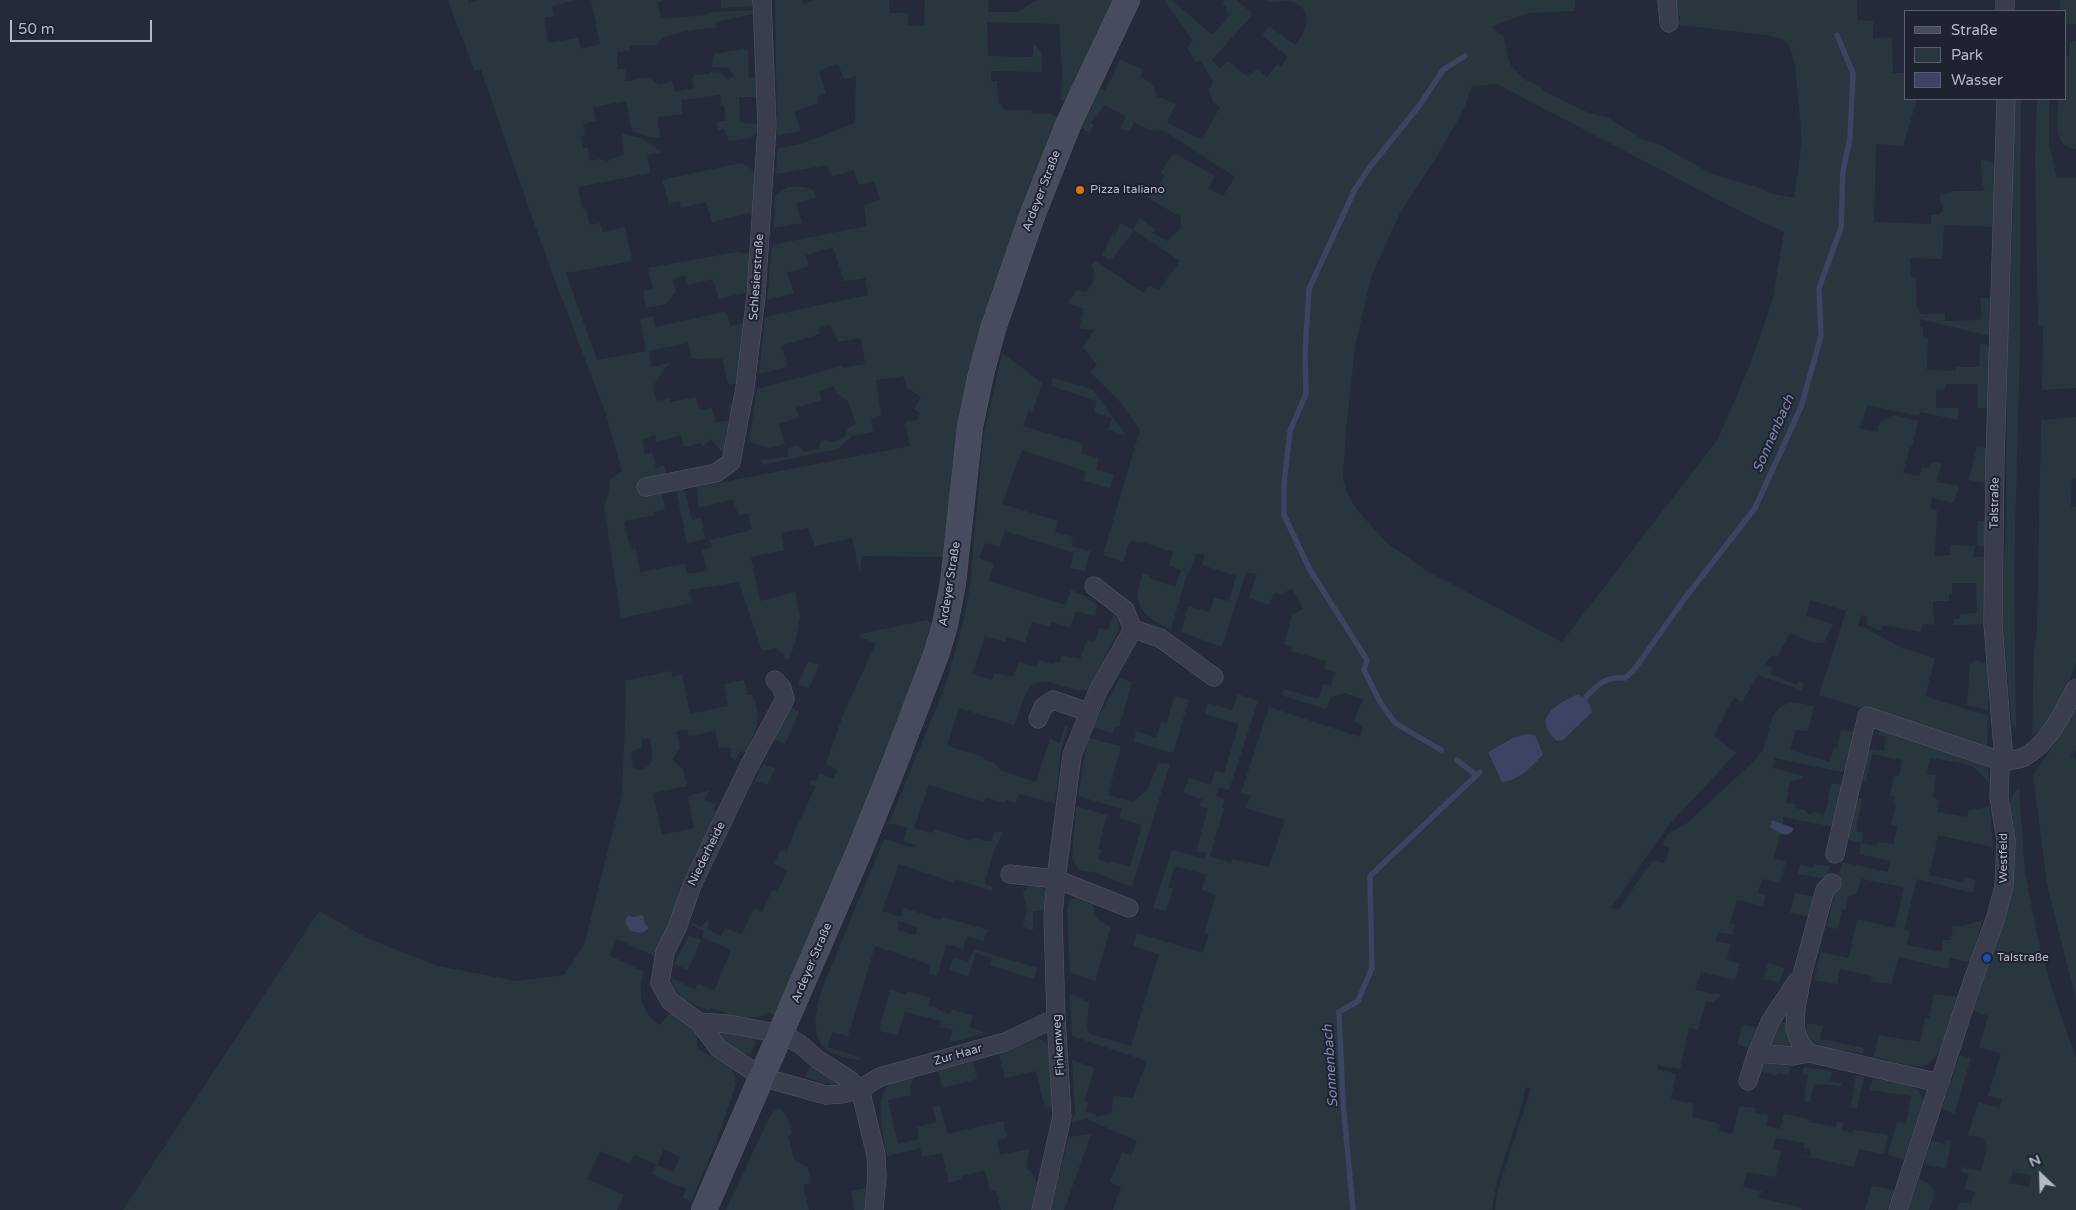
<!DOCTYPE html>
<meta charset="utf-8">
<style>
body{margin:0}
#map{position:relative;width:2076px;height:1210px;overflow:hidden;background:#252a3b;font-family:"Varela Round",sans-serif}
canvas{display:block}
.legend{position:absolute;left:1904px;top:10px;width:162px;height:90px;box-sizing:border-box;background:#1e2231;border:1px solid #5a5e6d;margin:0;padding:6px 9px;list-style:none;font-size:15px;color:#b5b8c7}
.legend li{display:flex;align-items:center;gap:10px;height:25px}
.legend b{width:25px;border:1px solid #5a5e6d}
.north{position:absolute;left:2016px;top:1150px;width:50px;height:50px;-webkit-text-stroke:4px #1e2231;paint-order:stroke;rotate:336deg;font-size:14px;font-weight:700;line-height:20px;text-align:center;color:#b5b8c7}
.north::after{content:'';display:block;margin:auto;width:18px;height:22px;background:#b5b8c7;clip-path:polygon(50% 0,100% 100%,50% 72%,0 100%)}
.scale{position:absolute;left:10px;top:20px;width:142px;height:22px;box-sizing:border-box;border:2px solid #b5b8c7;border-top:0;padding-left:6px;font-size:15px;line-height:18px;white-space:nowrap;color:#b5b8c7;-webkit-text-stroke:4px #1e2231;paint-order:stroke}
</style>
<div id="map">
<canvas width="2076" height="1210"></canvas>
<ul class="legend">
<li><b style="height:6px;background:#474b5e"></b>Straße</li>
<li><b style="height:14px;background:#28373d"></b>Park</li>
<li><b style="height:14px;background:#3c4463"></b>Wasser</li>
</ul>
<div class="north">N</div>
<div class="scale">50 m</div>
</div>
<script>
const g = document.querySelector('canvas').getContext('2d');
g.lineJoin = 'round';
function fill(path, color) { g.fillStyle = color; g.fill(path, 'evenodd'); }
function trace(path, color, width, dash) { g.strokeStyle = color; g.lineWidth = width; g.lineCap = dash ? 'butt' : 'round'; g.setLineDash(dash || []); g.stroke(path); }
function drawText(font, color, halo, rows, align = 'center') {
  g.font = font + ' "Varela Round",sans-serif'; g.lineWidth = 4; g.setLineDash([]); g.textBaseline = 'middle'; g.strokeStyle = halo; g.fillStyle = color; for (const [text, x, y, turn = 0] of rows) {
    g.save(); g.translate(x, y); g.rotate((+turn || 0) * Math.PI / 180); g.textAlign = isNaN(turn) ? turn : align; if (halo) g.strokeText(text, 0, 0); g.fillText(text, 0, 0); g.restore();
  }
}
fill(new Path2D(`
 M448,0H469L468,4L478,0H576L552,6L554,16L544,17L548,43L578,38L581,49L600,44L591,0H663L658,2L661,19L706,15L711,12L756,10L757,13L715,22L717,28C698,28 679,32 662,38L656,45H629V51L617,52V69H626L625,81C639,81 646,72 658,85L672,81L675,92L694,88L692,79L694,75L709,74L711,72L722,73L728,80L734,76L729,68L712,67L714,54L744,49L748,51L749,78L759,76V97H739L740,123L758,124L757,132L751,138L729,141L724,129L718,130L717,121H726L724,105L721,106L720,95L681,100L683,114L657,117L660,138L648,137L632,131L626,101L593,107L596,121L583,124L585,135L581,136L583,148H588L590,161L600,159L607,161L624,154L622,134L641,138L662,152L647,155L650,173L578,187L582,209L586,208L590,225L600,223L603,232L625,227L632,261L566,273L597,360L646,351L640,319L653,316L655,327L723,312L726,313L731,326L746,323L739,382L730,385L728,383L722,359L713,358L692,359L688,343L649,351L651,367L669,363L653,386L657,401L670,398L671,402L696,397L698,407L702,410L712,407L715,423L731,420L729,405L737,403L726,447L722,452L711,439L702,447V443L684,447L681,435L657,442L655,435L642,439L645,454L652,452L656,468L664,466L666,474L644,478L648,496L662,494L665,509L654,512V515L624,521L629,543H631L632,549L636,548L640,572L684,564L687,574L708,571L702,550L712,547L710,540L752,530L748,513L738,515L733,499L699,508L697,487L910,446L905,422L917,420L920,413L914,409L921,397L906,387L904,376L876,380L881,415L871,420L873,432L852,436L838,449L762,465L760,460L789,457L787,449L798,445L804,452L819,448L821,441L826,440L833,442L845,437L848,428L856,424L848,401L837,394L834,386L819,391L822,400L796,408L799,417L779,424L785,444L769,448L749,442L757,389L842,366L843,368L865,364L861,338L838,342L830,324L818,329L820,334L781,346L788,367L759,374L765,317L868,295L865,278L844,281L833,247L806,255L809,266L787,273L794,293L767,300L772,245L867,226L864,205L880,200L874,181L859,185L854,170L831,177L828,165L776,174L777,149L800,144L855,123L856,76L844,79L838,64L819,70L826,94L817,97L819,103L794,112L801,131L777,135L775,0H802L804,5L815,0H889L890,13H908V26L924,25L925,0H989L988,12H1018L1031,3L1040,0H1114L1067,101L1061,100L1062,71L1059,24L987,22L988,56L1033,57V44L1041,51L1042,72L991,71V81H997L998,102L1005,110H1032L1031,114H1051L1057,117L1056,125L945,557L862,556L860,573L852,538L815,546L808,528L781,533L784,550L751,557L760,601L795,592L800,617L795,643L789,660L785,659L784,654L775,648L762,651L739,582L689,590L692,603L621,618L604,506L609,493L610,480L622,471L606,414L545,254L481,70H474Z
 M721,0H756L757,6L721,8Z
 M1164,0H1172L1212,35L1230,15L1225,10L1227,8L1222,3L1225,0H1236L1253,14L1212,60L1220,69L1228,61L1248,77L1257,69L1267,77L1277,64L1281,66L1288,57L1262,35L1269,26L1295,45C1308,31 1315,7 1289,1C1280,0 1273,4 1265,0H1575V11L1528,13L1491,27L1504,37L1508,59L1512,67L1525,80L1539,86L1546,92L1589,113L1609,118L1642,139L1660,145L1712,174L1760,188L1769,193L1794,198L1802,141L1795,64L1789,45L1783,39L1766,35L1679,25L1680,17L1672,8L1671,0H1857V20L1873,21V38L1892,37L1893,73H1905V99H1917L1903,146L1876,144L1874,222L1931,224V215H1939L1943,211V205L1940,202L1941,190L1943,194L1951,193L1953,191H1983L1985,187L1982,185L1981,160L1992,162L1993,164H1999L1998,227L1944,225L1942,259L1910,258L1911,277L1916,278L1917,308L1920,314H1945V321L1980,320L1982,316L1980,298H1994L1993,337L1920,319V326L1923,329V338L1928,339L1927,370L1956,371V367H1979L1980,343L1993,346L1991,408H1978V384H1945V389L1936,390V408H1958V420L1920,412L1919,416L1868,405L1859,428L1877,432L1880,422L1893,415L1918,421L1912,447H1910L1903,473L1919,476L1922,467L1930,468L1932,462L1942,464L1936,482L1959,486L1954,503L1932,498L1930,508L1937,510L1935,556L1950,555V545L1975,546L1973,557H1988V624L1954,625V619H1960V614L1977,613L1976,583H1952V594H1949V601H1933L1934,625L1923,624L1921,632L1883,625L1881,631L1866,624L1868,617L1861,615L1858,626L1865,628L1902,648L1935,658L1925,696L1988,716L1987,746L1819,695L1846,611L1810,600L1806,616L1833,624L1824,643L1811,642L1790,633L1777,657L1772,655L1765,664L1773,669L1771,674L1796,685L1799,681L1805,683L1801,690L1758,675L1742,702L1734,697L1714,736L1736,753L1668,826L1611,908L1619,909L1653,860L1665,863L1670,847L1662,845L1668,834L1687,823L1752,763L1763,750L1773,715L1780,707L1789,703H1797L1814,706L1808,731L1795,730L1790,750L1830,762L1834,747L1837,748L1841,730L1855,732L1846,770L1841,772L1775,758L1773,768L1803,776L1802,779L1790,781L1786,803L1796,804L1795,808L1805,810L1806,813L1812,814L1814,812L1822,814L1821,821L1827,806L1831,783L1843,785L1834,827L1783,817V825L1793,828L1792,832L1788,835L1780,834L1774,859L1786,861L1780,883L1762,879L1758,893L1766,895L1763,906L1737,900L1730,923L1735,924L1733,935L1718,932L1715,941L1731,944L1727,960L1740,964L1735,980L1701,972L1695,990L1722,995L1713,1002L1706,1001L1698,1030L1689,1028L1680,1069L1658,1065L1657,1069L1676,1074L1671,1099L1694,1104L1692,1117L1720,1124L1719,1131L1733,1134L1739,1106L1756,1108L1755,1113L1768,1115L1766,1126L1780,1129L1784,1114L1809,1119L1808,1122L1836,1127L1837,1122L1843,1123L1841,1130L1852,1133L1853,1130L1888,1135L1884,1154L1859,1149L1854,1167L1794,1154L1810,1156L1811,1149L1804,1148V1143L1775,1138L1773,1149L1781,1151L1775,1177L1747,1172L1743,1187L1762,1191L1758,1198L1803,1208L1802,1210H1495L1497,1193L1531,1089L1526,1087C1517,1129 1497,1168 1492,1210H1113L1121,1187L1110,1182L1122,1152L1131,1156L1137,1141L1087,1119L1072,1122L1075,1113L1072,1060L1095,1068L1084,1101L1088,1103L1085,1111L1095,1114L1096,1117L1111,1114L1114,1096L1133,1098L1147,1061L1072,1036L1070,993L1089,1003L1087,1028L1090,1034L1131,1046L1159,954L1133,946L1137,933L1203,953L1209,934L1204,933L1216,895L1201,890L1207,875L1175,866L1168,887L1173,889L1166,911L1153,908L1172,850L1205,859L1206,853L1196,851L1208,809L1199,806L1202,799L1183,793L1189,778L1211,785L1215,771L1224,773L1239,724L1205,714L1208,703L1232,710L1238,694L1258,701L1229,790L1219,787L1216,796L1225,799L1222,807L1224,808L1210,856L1231,863L1232,859L1269,867L1285,820L1245,808L1251,796L1241,793L1269,707L1360,737L1363,726L1354,721L1363,699L1345,693L1331,697L1326,709L1281,695L1284,689L1318,699L1323,684L1331,685L1335,673L1324,669L1326,661L1291,651L1292,646L1284,644L1292,615L1303,609L1292,588L1281,595L1276,593L1273,595L1269,605L1249,598L1257,574L1246,572L1222,647L1181,632L1188,606L1210,612L1214,598L1229,601L1236,576L1202,565L1205,555L1196,553L1190,571L1187,574L1171,629C1157,624 1139,614 1138,597C1137,589 1141,580 1143,573L1150,575L1149,578L1175,587L1181,570L1169,566L1173,552L1145,543L1130,541L1123,562L1103,555L1140,430L1121,403L1090,372L1097,365L1083,347L1094,330L1079,328L1084,309L1068,303L1076,290L1086,292L1093,282L1094,270L1091,265L1095,261L1144,293L1149,286L1159,290L1180,261L1134,230L1113,258L1108,259L1102,255L1112,235L1115,236L1120,223L1133,230L1139,218L1155,229L1152,233L1167,241L1181,228V217L1148,198L1165,176L1161,172L1174,153L1215,176L1208,188L1223,196L1235,177L1165,131L1149,130L1134,122L1130,131L1120,129L1126,116L1104,105L1097,117L1095,116L1091,123L1094,125L1090,133L1082,128L1100,89L1105,91L1120,59L1144,70L1140,77C1150,82 1155,85 1156,96L1176,104L1167,122L1202,140L1220,107L1213,102L1209,90L1213,82L1200,60L1196,63L1187,47L1193,41ZM1497,84L1745,214L1784,232L1772,302L1750,365L1718,439L1562,642L1427,571L1387,543L1357,510L1347,493L1343,478L1346,430L1355,347L1371,277L1400,213L1434,161L1464,109L1472,86Z
 M2060,0H2076V24H2065V11H2060Z
 M2076,41V149C2051,148 2058,116 2059,99H2065V56H2069L2070,42Z
 M2014,99H2021L2020,342L2014,574L2016,729L2012,725L2002,616L2006,523L2007,338L2012,243Z
 M2037,99H2049V143L2057,178H2076V388L2042,390L2043,326H2038L2035,159Z
 M741,163C764,170 756,196 755,215L748,213L712,222L706,202L681,208L679,201L669,204L662,180Z
 M788,187H805L814,191L816,197L796,204L802,223L774,228L775,195Z
 M737,252L749,254L752,258L748,292L719,299L713,279L688,285L685,275L673,279L676,292L666,304L646,308L643,291L653,288L648,268Z
 M1002,353L1042,383L1032,413L1029,411L1023,426L1083,444L1081,453L1099,458L1096,469L1114,475L1110,488L1084,481L1086,471L1022,450L1002,504L1058,521L1055,532L1073,537L1071,546L1090,551L1085,571L1070,568L1074,553L1005,531L999,547L985,543L979,558L994,564L989,581L1066,605L1071,590L1083,595L1097,605L1095,616L1076,611L1070,628L1052,622L1050,627L1032,622L1025,642L1007,637L1005,642L985,636L972,674L992,680L995,673L1013,677L1019,662L1036,667L1039,660L1053,664L1055,662L1059,663L1062,655L1080,659L1087,640L1094,643L1099,628L1108,630L1114,613L1118,617L1119,629L1089,689C1070,697 1042,667 1027,692C1022,702 1019,715 1014,725L959,708L947,746L984,757L983,759L995,763L1000,770L1036,782L1050,739L1060,743L1065,727L1068,725L1061,751L1055,803L1019,794L1016,803L1006,800L1004,803L986,797L984,802L929,785L914,828L932,833L934,829L972,841L973,838L991,842L995,831L1003,833L995,848L985,881V884L993,887L991,891L955,879L953,882L899,864L882,911L901,917L904,908L941,920L943,917L988,930L983,941L967,936L963,949L947,944L937,976L929,974L931,965L875,946L848,1036L832,1032L828,1047L860,1057V1060C811,1055 810,1029 822,989L884,839L915,848L916,845L903,841L908,828L889,823L946,684L964,619L970,586L983,439ZM899,921L918,927L915,935L897,930Z
 M1053,378L1092,389L1126,435L1108,430L1112,418L1094,412L1097,401L1051,386Z
 M2076,417V478L2072,479L2071,506L2076,507V662L2068,685L2047,724L2032,736L2034,651L2037,631L2041,420Z
 M1977,446L1989,449L1988,483L1969,480Z
 M684,489L692,520L701,518L705,539L687,543L676,490Z
 M1978,521H1989L1990,546H1977Z
 M927,620L930,623L945,625L787,1020L768,1012C753,1025 727,1012 710,1008V1010C689,1003 677,1000 671,978L695,989L698,984L714,991L731,950L702,937L704,931L691,925L693,923L702,927L706,921H709L707,929L721,936L725,928L742,934L754,908L762,912L772,890L777,892L788,870L774,864L781,850L787,852L794,832L816,786L810,784L811,780L816,781L820,773L833,779L838,770L826,764L843,715L876,643L860,637V634Z
 M1975,660L1989,664L1988,710L1967,705L1970,665Z
 M808,661L819,665L809,688L798,684Z
 M671,671L673,677L682,674L690,714L728,706L724,684L744,680L747,695H752C764,717 755,731 747,753L740,751L735,761L730,756L732,749L729,747L719,748L715,731L689,736L687,729L676,732L680,748L672,760L683,769L687,786L653,793L662,835L694,828L688,796L711,790L707,793L705,801L716,804L713,810L723,814L701,866L692,864L680,886L674,910L678,912L656,957L617,939L609,955L644,972C637,993 641,1013 660,1025L673,1010L695,1027L698,1049L732,1068L736,1084L718,1138L691,1201L683,1198L686,1188L677,1186L652,1174L656,1164L634,1155L630,1164L600,1151L587,1179L624,1195L617,1210H123L319,911L369,939L438,966L517,981L564,975L584,945L622,795L626,697L625,681ZM650,738C652,754 658,767 637,770L631,766L633,762L631,757L633,751L641,748V740ZM664,1149L680,1157L673,1172L657,1165Z
 M1120,678L1132,682L1119,727L1115,726L1113,734L1093,727Z
 M1174,696L1189,700L1173,753L1134,742L1136,731L1156,738L1161,722L1167,723Z
 M2076,704V751L2070,755L2076,760V1000L2047,884L2033,775L2050,751Z
 M789,706L799,712L785,744L773,739Z
 M1880,730H1886L1980,758L1988,768L1989,783L1974,767L1962,763L1930,758L1927,774L1936,775L1933,798L1939,800L1937,812L1967,817L1969,810L1990,807L1993,847L1938,835L1929,875L1963,882L1964,877L1975,880L1973,893L1917,879L1904,930L1910,931L1906,945L1942,952L1943,940H1951L1953,926H1962L1983,920L1970,962L1950,958L1949,969L1898,957L1892,984L1871,981L1872,976L1840,969L1837,984L1814,980L1821,952L1849,958L1857,919L1895,928L1904,887L1861,879L1856,894L1847,897L1846,909H1842L1838,929L1827,927L1842,862L1888,872L1890,861L1859,854L1861,843L1845,839L1853,797L1862,799L1856,831L1863,833L1861,843L1876,846L1877,842L1894,844L1897,826L1891,824L1896,804L1893,803L1895,797L1890,796L1894,775L1899,776L1902,760L1872,754L1866,782L1857,778L1864,748L1884,751L1886,736L1877,735Z
 M1088,738L1121,746L1108,795L1133,802L1148,789L1158,763L1170,764L1132,887L1097,873L1079,870L1072,858L1076,806L1107,815L1098,849L1102,850L1098,859L1109,863L1111,861L1130,867L1142,825L1119,818L1122,809L1078,796Z
 M763,764L775,769L767,785L755,781Z
 M2019,788L2025,873L2039,944L2053,993L2076,1058V1210H1957L1961,1202L1971,1204L1975,1192L1965,1189L1969,1174L1960,1172L1961,1167L1981,1171L1987,1148L1983,1138L1968,1135L1978,1102L1999,1108L2002,1099L1988,1096L2001,1054L1979,1047L1988,1016L1973,1011L2002,920L2013,849L2010,803L2013,794ZM2013,1172L2031,1175L2029,1187L2009,1183Z
 M1814,864L1830,866L1827,877L1820,878L1798,874L1800,865L1813,868Z
 M1032,885L1042,886L1045,891L1046,910L1033,911V930L1023,927L1027,911L1023,893L1028,887Z
 M1795,893L1815,897L1809,917L1790,913Z
 M1080,896L1091,901C1097,916 1093,920 1111,926L1095,981L1070,972L1067,908L1070,900Z
 M689,935L701,940L688,970L674,964Z
 M974,949L1037,968L1034,979L990,965L992,958L976,953L968,977L949,969L954,958L968,961Z
 M1768,963L1785,968L1779,982L1764,979Z
 M890,989L905,994L907,991L930,998L928,1005L939,1008L938,1010L950,1014L952,1010L973,1015L969,1027L986,1033L948,1043L953,1030L940,1027L941,1021L905,1012L897,1035L879,1031Z
 M1934,994L1959,997C1953,1015 1943,1067 1919,1066C1905,1066 1888,1060 1874,1056L1879,1035L1920,1042L1925,1018H1929Z
 M1778,1022L1790,1023V1050L1768,1047Z
 M1806,1023L1823,1026L1820,1039L1865,1048L1863,1054L1820,1046L1808,1036Z
 M1742,1025L1757,1028L1748,1048L1737,1044Z
 M718,1030L753,1037L756,1043L750,1054H742L716,1038L714,1033Z
 M1037,1039H1041L1049,1046L1054,1107L1045,1108L1036,1071L1005,1078L999,1055Z
 M1960,1055L1971,1058L1954,1114L1942,1108Z
 M973,1062L977,1079L942,1088L938,1071Z
 M1763,1062L1791,1066L1788,1075L1778,1073L1777,1076L1755,1070Z
 M811,1066L829,1073L842,1083L841,1085L837,1086L805,1077Z
 M1804,1067L1832,1071L1830,1081L1841,1083V1086L1814,1084L1810,1102L1804,1100L1808,1075L1802,1074Z
 M1856,1076L1864,1077L1857,1108L1851,1107Z
 M914,1077L910,1090L911,1095L888,1100L898,1144L919,1139L917,1127L937,1122L933,1107L940,1106L947,1134L1003,1121L1007,1138L997,1140L1000,1155L1029,1149L1026,1168C1042,1180 1037,1193 1032,1210H1001L996,1190L990,1192L985,1170L962,1176V1179L949,1183L942,1153L922,1157L920,1148L887,1156C884,1138 872,1095 891,1084C897,1080 907,1079 914,1077Z
 M1873,1079C1890,1082 1922,1080 1923,1103L1904,1159L1888,1155L1897,1122L1906,1124L1911,1096L1870,1090Z
 M780,1107L789,1120L792,1134L788,1136L794,1160L808,1167L811,1183L803,1185L809,1210H726L768,1120L773,1112Z
 M1091,1134L1064,1210H1050L1069,1137Z
 M1932,1140L1945,1145L1946,1140L1951,1141L1946,1169L1924,1164Z
 M1919,1179C1938,1187 1936,1193 1929,1210H1908Z
 M1872,1186L1894,1190L1887,1210H1865Z
 M866,1188L865,1210H854L851,1191Z`), '#28373d');
fill(new Path2D(`
 M1578,694L1589,703L1592,712L1563,740L1557,741C1531,718 1556,704 1578,694Z
 M1526,734L1535,735L1543,754C1533,766 1518,781 1502,782L1488,752L1513,738Z
 M1772,820L1793,828L1792,832C1784,838 1777,831 1770,827Z
 M628,915L632,917L643,915L645,924L649,928L642,933L630,931L625,922Z`), '#3c4463');
trace(new Path2D(`
 M1580,703C1596,688 1601,676 1625,678L1634,670L1685,598L1755,508L1801,407L1821,336L1819,288L1841,228L1843,171L1850,138L1853,73L1837,35
 M1441,750L1395,723L1380,702L1364,670L1367,660L1310,570L1284,515V484L1290,431L1306,394L1305,354L1309,289L1355,189L1370,167L1419,106L1443,70L1465,56
 M1457,760L1476,775
 M1353,1210L1343,1102L1339,1012L1358,1001L1372,968L1370,876L1480,772`), '#3c4463', 5.5);
const street = new Path2D(`
 M1667,0L1669,23
 M2005,0V11
 M646,487L716,473L731,462L745,388L756,296L767,126L762,0
 M1133,629L1160,638L1214,677
 M775,680L782,688L785,699L748,768L692,885L677,928L665,952L660,983L670,1001L699,1022L718,1048L762,1077L826,1095L842,1094L860,1089L880,1077L1005,1042L1056,1018
 M1038,719L1043,707L1053,700L1088,712
 M1835,854L1867,716L2004,762L1993,624L1995,459L2006,99
 M1010,874L1056,879L1129,908
 M1832,883L1825,890L1803,971L1796,1008L1795,1028L1800,1042L1809,1053L1940,1083
 M699,1022L729,1024L781,1034L800,1044L817,1059L850,1080L860,1089L876,1155L877,1176L874,1210
 M1757,1053L1793,1056L1809,1053
 M1748,1081L1757,1053L1771,1020L1797,981
 M1041,1210L1062,1116L1056,1018L1053,917L1056,879L1072,755L1098,691L1133,629L1125,610L1094,586
 M1898,1210L1972,983L1996,917L2004,886L2006,841L1999,797L2000,768L2004,762C2010,760 2018,760 2024,757C2049,744 2063,712 2076,688`);
const secondary = new Path2D(`
 M704,1210L858,854L894,765L937,652L945,625L953,583L970,427L981,374L993,329L1032,216L1068,125L1127,0`);
trace(street, '#545867', 19);
trace(secondary, '#545867', 26);
trace(street, '#393d4c', 18);
trace(secondary, '#474b5e', 25);
for (const [x, y, r, color] of [
 [1080,190,5,"#e8710a"],
 [1987,958,5,"#1a4fb4"]
]) { const dot = new Path2D(); dot.arc(x, y, r, 0, 2 * Math.PI); g.fillStyle = color; g.fill(dot); trace(dot, '#1e2231', 2); }
drawText('12px', '#b5b8c7', '#1e2231', [
 ["Pizza Italiano",1090,190],
 ["Talstraße",1997,958]
], 'left');
drawText('12px', '#b5b8c7', '#1e2231', [
 ["Ardeyer Straße",1042,191,-69],
 ["Schlesierstraße",757,277,-86],
 ["Talstraße",1995,503,-89],
 ["Ardeyer Straße",950,584,-81],
 ["Niederheide",707,854,-64],
 ["Westfeld",2004,858,-90],
 ["Ardeyer Straße",812,963,-67],
 ["Finkenweg",1059,1045,-94],
 ["Zur Haar",958,1055,-16]
]);
drawText('italic 14px', '#7e88ac', '#1e2231', [
 ["Sonnenbach",1774,434,-66],
 ["Sonnenbach",1331,1066,-94]
]);
</script>
